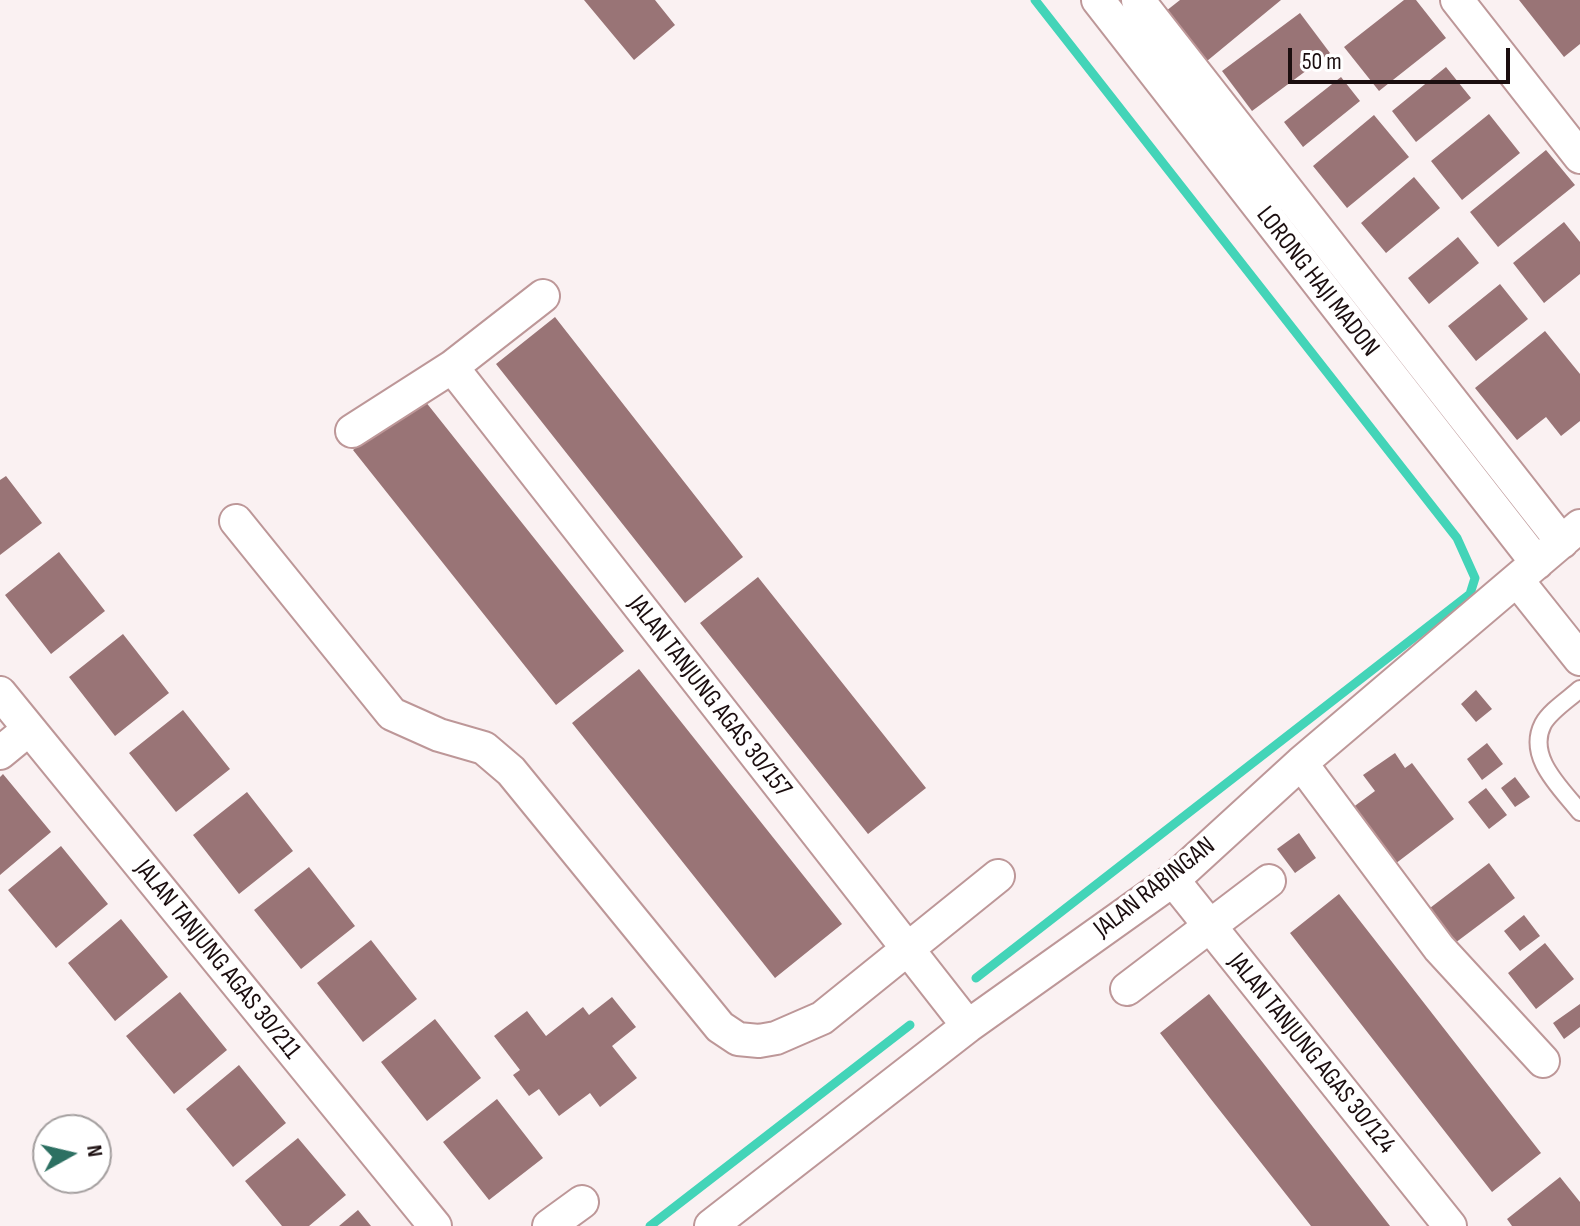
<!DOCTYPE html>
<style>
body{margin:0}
#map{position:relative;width:1580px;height:1226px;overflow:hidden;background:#faf1f2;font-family:"Sofia Sans Condensed",sans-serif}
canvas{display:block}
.north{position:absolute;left:32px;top:1114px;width:80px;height:80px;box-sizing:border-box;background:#fff;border:2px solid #a49f9f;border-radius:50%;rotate:82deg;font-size:22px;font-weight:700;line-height:32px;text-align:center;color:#1b0e0f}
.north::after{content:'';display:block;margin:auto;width:28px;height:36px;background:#2d7062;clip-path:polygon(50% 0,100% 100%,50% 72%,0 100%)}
.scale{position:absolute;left:1288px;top:48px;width:222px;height:36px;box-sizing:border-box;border:4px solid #1b0e0f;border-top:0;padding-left:10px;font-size:24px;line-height:28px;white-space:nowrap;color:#1b0e0f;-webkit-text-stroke:6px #fff;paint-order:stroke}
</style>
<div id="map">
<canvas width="1580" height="1226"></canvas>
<div class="north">N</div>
<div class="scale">50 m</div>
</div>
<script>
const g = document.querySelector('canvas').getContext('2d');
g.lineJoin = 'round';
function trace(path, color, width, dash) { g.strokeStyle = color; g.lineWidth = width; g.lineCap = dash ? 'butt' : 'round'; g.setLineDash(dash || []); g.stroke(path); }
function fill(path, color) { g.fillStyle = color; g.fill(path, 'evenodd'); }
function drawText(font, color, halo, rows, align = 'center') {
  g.font = font + ' "Sofia Sans Condensed",sans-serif'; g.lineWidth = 7; g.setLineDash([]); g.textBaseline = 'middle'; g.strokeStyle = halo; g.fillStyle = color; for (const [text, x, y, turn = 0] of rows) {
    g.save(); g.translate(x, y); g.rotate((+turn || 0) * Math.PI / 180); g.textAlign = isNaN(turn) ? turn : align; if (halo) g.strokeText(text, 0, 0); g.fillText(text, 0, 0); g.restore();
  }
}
trace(new Path2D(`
 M976,978L1470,594L1475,578L1457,538L1035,0
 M650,1226L910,1025`), '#43d4b8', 9);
fill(new Path2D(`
 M584,0H655L675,25L634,60Z
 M1180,0H1281L1207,61L1166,11Z
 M1404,0H1416L1446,38L1379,91L1344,47Z
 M1519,0H1580V44L1564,57Z
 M1300,13L1330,53L1252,111L1222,71Z
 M1446,67L1471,98L1416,142L1392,111Z
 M1341,77L1360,101L1303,147L1284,122Z
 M1489,114L1520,153L1462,200L1431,161Z
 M1374,115L1409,157L1347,208L1313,166Z
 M1546,150L1575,185L1498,247L1470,212Z
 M1414,177L1440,208L1386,253L1361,223Z
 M1564,222L1580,242V274L1544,303L1513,263Z
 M1458,237L1479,263L1429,304L1408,278Z
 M1500,284L1528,319L1476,361L1448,326Z
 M555,317L743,557L685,603L496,364Z
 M1545,331L1580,374V421L1561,436L1546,417L1517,440L1475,388Z
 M421,396L624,651L556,705L353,450Z
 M6,476L42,523L0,555V480Z
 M59,552L105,611L51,654L5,595Z
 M758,577L926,788L868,834L700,623Z
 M123,634L169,693L115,736L69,677Z
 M639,669L842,924L775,978L572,723Z
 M1476,690L1492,709L1476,722L1461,704Z
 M183,710L230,769L176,812L129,753Z
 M1487,743L1503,764L1482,780L1467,759Z
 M1395,753L1405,768L1412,763L1454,819L1395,864L1352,808L1375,791L1363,775Z
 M3,774L51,832L0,875V777Z
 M1515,777L1530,797L1515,807L1501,788Z
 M1486,788L1507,815L1489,829L1468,802Z
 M247,792L293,851L239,894L193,835Z
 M1299,833L1316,858L1295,873L1277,849Z
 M61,846L108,904L56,948L8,890Z
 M1489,863L1515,898L1455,943L1430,908Z
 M309,867L355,926L301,969L254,910Z
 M1339,894L1541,1153L1492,1192L1290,933Z
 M1524,915L1540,936L1520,951L1504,931Z
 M121,919L168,977L115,1021L68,963Z
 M371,940L417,999L363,1042L317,983Z
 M1545,943L1574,979L1536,1009L1508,973Z
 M180,992L227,1050L174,1094L126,1036Z
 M1209,994L1260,1059L1390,1226H1311L1210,1098L1160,1033Z
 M612,997L636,1027L612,1046L637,1078L600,1107L590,1093L559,1116L539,1089L529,1096L513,1075L520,1070L494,1036L527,1011L546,1036L583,1007L589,1015Z
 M1580,1004V1027L1564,1039L1553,1023Z
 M435,1019L481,1078L427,1121L381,1062Z
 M239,1065L286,1123L233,1167L186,1109Z
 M497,1099L543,1158L489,1200L443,1142Z
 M298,1138L346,1195L309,1226H282L245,1181Z
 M1560,1177L1580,1202V1226H1512L1507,1219Z
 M358,1210L371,1226H339Z`), '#997476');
const lane = new Path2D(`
 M1580,689C1569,699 1550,711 1543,724C1526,757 1561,788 1580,812`);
const street = new Path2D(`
 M1098,0L1537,563
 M1138,0L1562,542
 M1457,0L1580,157
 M452,367L968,1026
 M352,431L452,367L543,296
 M236,521L392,714L439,735L484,748L511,771L720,1027L738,1039L759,1041L776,1038L822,1018L998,876
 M1517,580L1580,659
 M0,693L435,1226
 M0,753L28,730
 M1301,763L1439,948L1543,1061
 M1173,880L1450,1226
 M1127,989L1269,881
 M549,1226L582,1202
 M711,1226L968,1026L1173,880L1301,763L1580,526`);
trace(lane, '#bd9798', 20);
trace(street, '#bd9798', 36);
trace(lane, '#fff', 16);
trace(street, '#fff', 32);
drawText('26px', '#1b0e0f', '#fff', [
 ["LORONG HAJI MADON",1317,282,52],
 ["JALAN TANJUNG AGAS 30/157",709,697,52],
 ["JALAN RABINGAN",1155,888,-38],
 ["JALAN TANJUNG AGAS 30/211",217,960,51],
 ["JALAN TANJUNG AGAS 30/124",1311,1054,51]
]);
</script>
